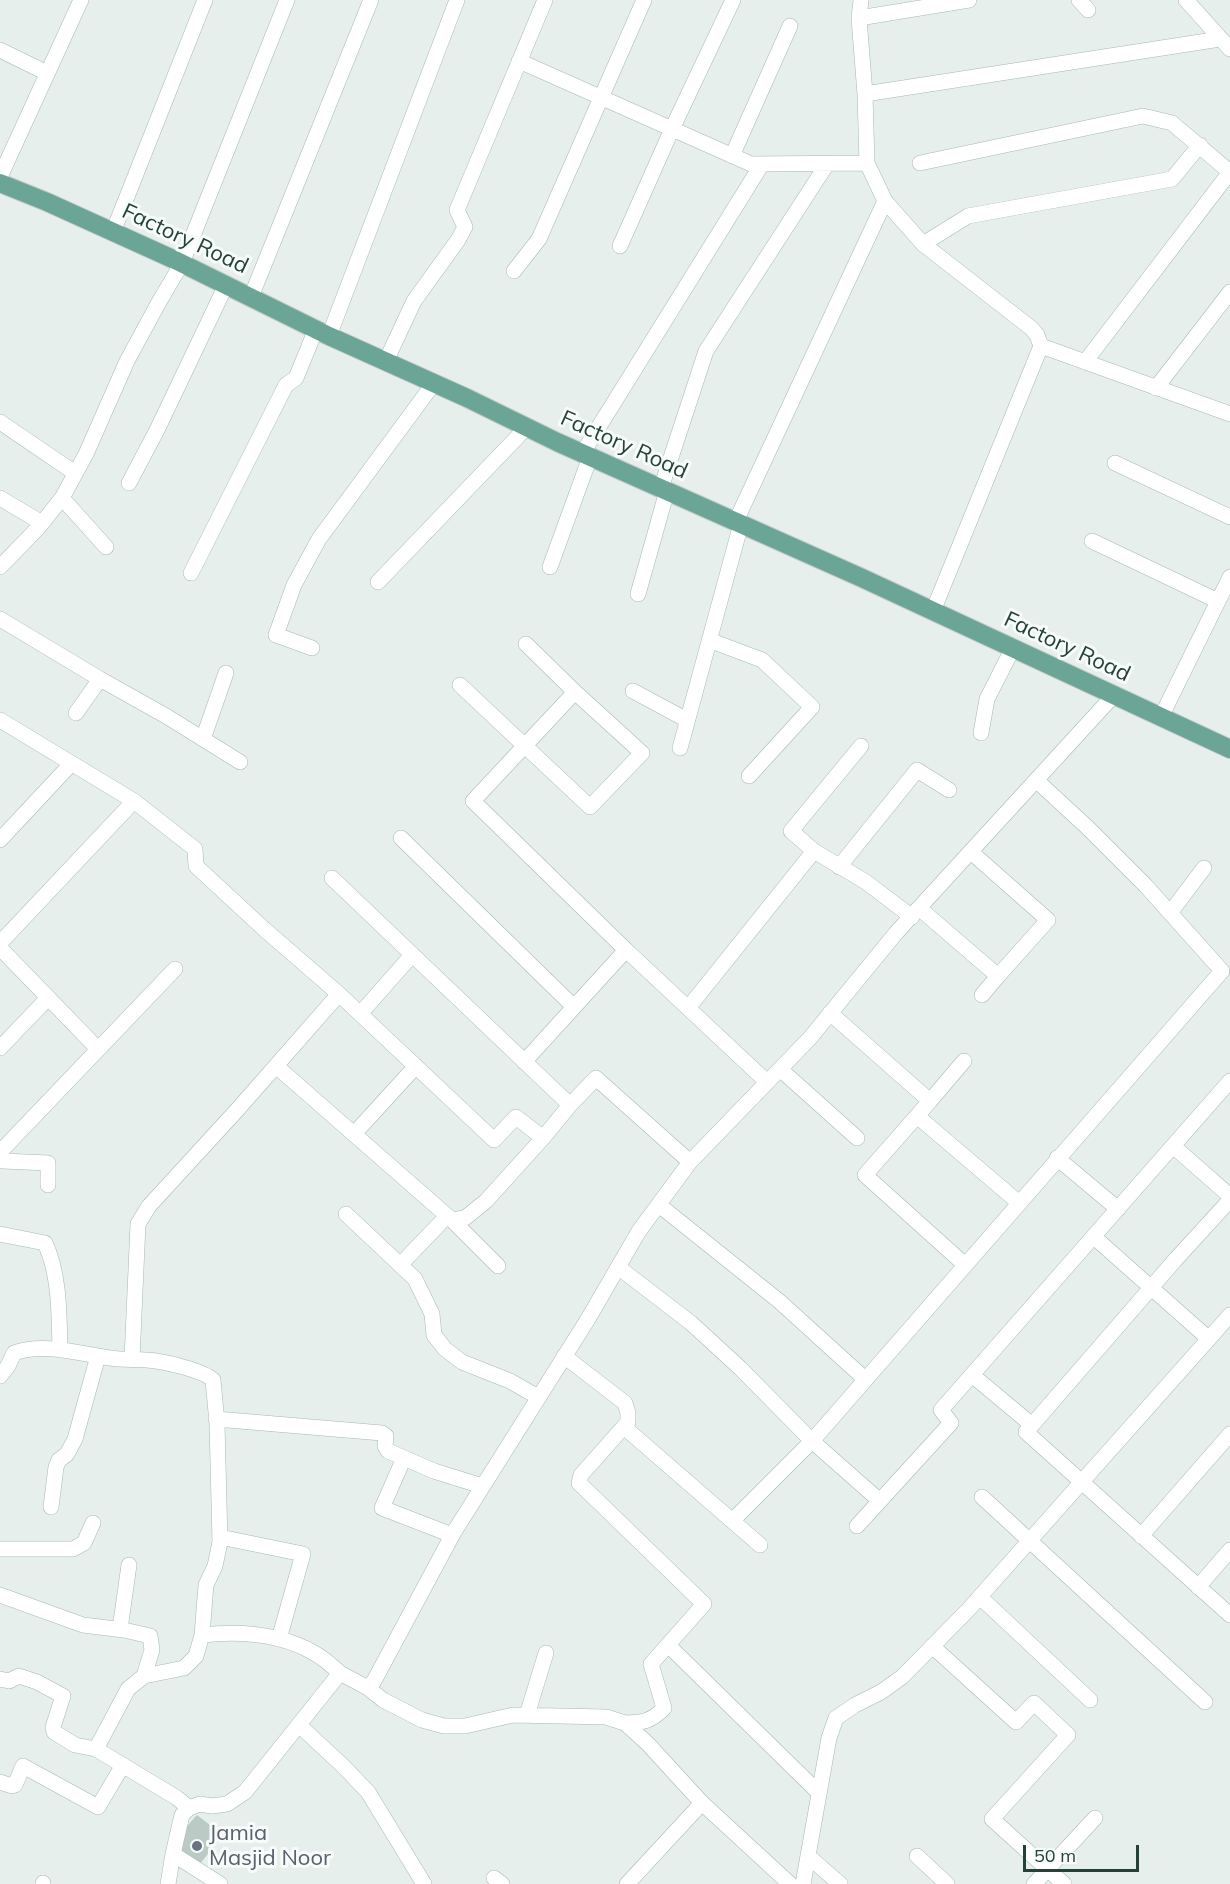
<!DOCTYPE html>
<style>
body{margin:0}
#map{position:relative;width:1230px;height:1884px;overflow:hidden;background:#e6efeb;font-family:Mulish,sans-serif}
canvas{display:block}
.scale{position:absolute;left:1023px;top:1845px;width:116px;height:27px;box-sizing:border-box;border:3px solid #24423a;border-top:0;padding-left:8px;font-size:18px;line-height:21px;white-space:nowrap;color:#24423a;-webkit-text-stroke:4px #f7fbf9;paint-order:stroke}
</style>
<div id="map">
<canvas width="1230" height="1884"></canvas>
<div class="scale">50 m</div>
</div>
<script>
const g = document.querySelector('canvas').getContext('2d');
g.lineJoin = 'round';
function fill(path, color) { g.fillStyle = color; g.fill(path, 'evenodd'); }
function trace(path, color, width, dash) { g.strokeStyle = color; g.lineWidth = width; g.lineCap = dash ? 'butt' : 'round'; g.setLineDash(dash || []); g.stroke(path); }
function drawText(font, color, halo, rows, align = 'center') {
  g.font = font + ' Mulish,sans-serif'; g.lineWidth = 6; g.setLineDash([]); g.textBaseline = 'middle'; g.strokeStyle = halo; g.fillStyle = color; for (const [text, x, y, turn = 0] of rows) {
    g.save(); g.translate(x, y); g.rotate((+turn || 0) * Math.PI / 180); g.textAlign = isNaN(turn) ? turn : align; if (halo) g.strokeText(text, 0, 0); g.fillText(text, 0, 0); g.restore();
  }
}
const building = new Path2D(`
 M197,1816L222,1835L198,1865L181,1853L184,1831Z`);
fill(building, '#bbcac4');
trace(building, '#b8c9c2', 1.5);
const minor = new Path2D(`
 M861,0L859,18L865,94L867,163L885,201L923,244L1031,328L1037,335L1041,346L933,611
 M1079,0L1088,10
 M1186,0L1230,49
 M859,18L969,0
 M0,50L47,73
 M519,61L751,164L867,163
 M865,94L1220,39
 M732,156L790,26
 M920,163L1143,116L1172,123L1230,172L1085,362
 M0,177L81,0
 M113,232L205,0
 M923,244L968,216L1172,179L1200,145
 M620,246L672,129L733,0
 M514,271L539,239L644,0
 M251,297L371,0
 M329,336L457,0
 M1041,346L1230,414
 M386,361L414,301L458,240L465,227L457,210L545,0
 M1156,388L1230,292
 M0,422L75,473
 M582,454L762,164
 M1115,463L1230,517
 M129,483L158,428L226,285
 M661,488L706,351L827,164
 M0,498L42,523
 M736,521L885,201
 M1092,541L1218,601
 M106,547L62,498L86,454L127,361L159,302L182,263L287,0
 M0,567L38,528L62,498
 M550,567L590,457
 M191,573L286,385L296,378L316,329
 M378,582L527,427
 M638,594L667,491
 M0,619L100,679L166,716L240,762
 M709,640L762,660L812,707L749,776
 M526,644L575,692L473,801L626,950
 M312,648L276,635L294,585L319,539L434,383
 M460,685L590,807L642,753L575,692
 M633,691L687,720
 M76,713L100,679
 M1161,717L1230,577
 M0,720L134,801L195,849L196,866L264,929L339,994
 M981,733L987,699L1013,648
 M203,739L226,673
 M680,748L741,524
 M401,838L574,1007
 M0,840L71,764
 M814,851L791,831L861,746
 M839,867L917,770L949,790
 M332,878L570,1105L543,1138
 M919,908L998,976L1048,920L971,852
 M1170,913L1204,868
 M0,943L134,801
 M0,948L98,1049
 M982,995L998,976
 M688,1008L814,851L866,882L912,917
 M830,1013L930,1101L964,1061
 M360,1014L412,955
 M0,1048L48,998
 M524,1062L626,950L767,1082
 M780,1069L857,1138
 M930,1101L865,1175L964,1264
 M570,1105L596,1078L690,1162
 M917,1116L1018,1202
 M354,1134L416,1066
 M1173,1146L1230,1196
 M0,1152L175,969
 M0,1158L3,1161L48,1163V1185
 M1057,1158L1118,1209
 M1230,1200L1176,1259L1026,1432L1230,1615
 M659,1205L779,1301L865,1379
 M346,1214L415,1279L432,1314L434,1335L445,1349L462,1362L510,1381L538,1397
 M452,1220L498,1266
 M0,1234L45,1243C60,1275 59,1315 60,1350
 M1094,1237L1209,1339
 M400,1265L447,1216
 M618,1267L691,1323L740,1368L812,1441L732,1521
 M564,1356L625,1403L628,1413V1422L581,1475L579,1483L704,1604L651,1664L664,1708C652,1721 642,1723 625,1723
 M132,1359L138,1224L149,1206L238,1109L339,994L494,1140L516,1117L543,1138L486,1201L465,1218L452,1220L276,1066
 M972,1375L1032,1425
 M0,1376L8,1366L14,1353C44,1342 80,1354 110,1358C122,1360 135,1359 147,1360C162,1361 203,1370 213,1380L217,1423L220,1542L215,1566L206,1585L202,1635L196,1656L184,1668L144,1676L128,1689L96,1749L177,1798L189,1808
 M216,1419L382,1433L386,1436L385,1446L388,1451L434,1471L482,1486
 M624,1427L760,1545
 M404,1458L382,1508L452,1535
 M982,1497L1205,1702
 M880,1501L812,1441L1222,971L1146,886L1088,828L1036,780
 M51,1507L56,1467L59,1460L67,1454L75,1439L98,1356
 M857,1526L951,1423L941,1410L1230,1081
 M1141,1536L1230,1434
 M220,1537L303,1554L279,1639
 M0,1549H73L84,1543L93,1523
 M1198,1587L1230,1550
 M0,1595L83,1625L124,1630L150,1636L152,1650L144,1676
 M980,1597L1090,1700
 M120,1629L129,1565
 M202,1635C239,1631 281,1634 314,1653C324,1658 332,1666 340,1673
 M668,1645L819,1793
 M932,1646L1016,1722L1034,1703L1068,1735L992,1819L1064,1884
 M0,1679L9,1681L19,1676L37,1682L63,1696L53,1727L54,1732L75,1745L96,1749
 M368,1688L383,1700L422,1720L444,1726H465L513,1715L606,1717L625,1723L648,1744L702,1803L627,1884
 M527,1715L546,1653
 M299,1725L343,1766L368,1792L424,1884
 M0,1782L12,1786L15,1785L23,1766L98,1807L123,1765
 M702,1803L790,1884
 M173,1854L220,1884
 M808,1856L840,1884
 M917,1856L947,1884
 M494,1878L502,1884
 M43,1883V1884
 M168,1884L173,1854L182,1815L189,1808L200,1804L212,1806L227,1804L245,1792L340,1673L368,1688L374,1681L454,1532L588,1319L639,1231L690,1162L810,1038L896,933L1114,695
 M803,1884L829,1738L836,1718L855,1705L881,1692L902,1677L968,1610L1230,1315
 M1034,1884L1095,1818`);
const major = new Path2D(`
 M0,183L47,202L175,260L329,336L467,398L557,442L862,578L1230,749`);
trace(minor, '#a8b8b2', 16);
trace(major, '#c2cac8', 20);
trace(minor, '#fff', 15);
trace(major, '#6aa596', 18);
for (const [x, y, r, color] of [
 [197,1846,6,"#6b7280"]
]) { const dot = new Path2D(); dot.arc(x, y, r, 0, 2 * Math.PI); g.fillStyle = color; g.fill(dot); trace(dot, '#f7fbf9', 2); }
drawText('22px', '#24423a', '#f7fbf9', [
 ["Factory Road",185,239,25],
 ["Factory Road",624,445,24],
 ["Factory Road",1067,647,25]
]);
drawText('22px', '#5b616d', '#f7fbf9', [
 ["Jamia",209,1833],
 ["Masjid Noor",209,1858]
], 'left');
</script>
